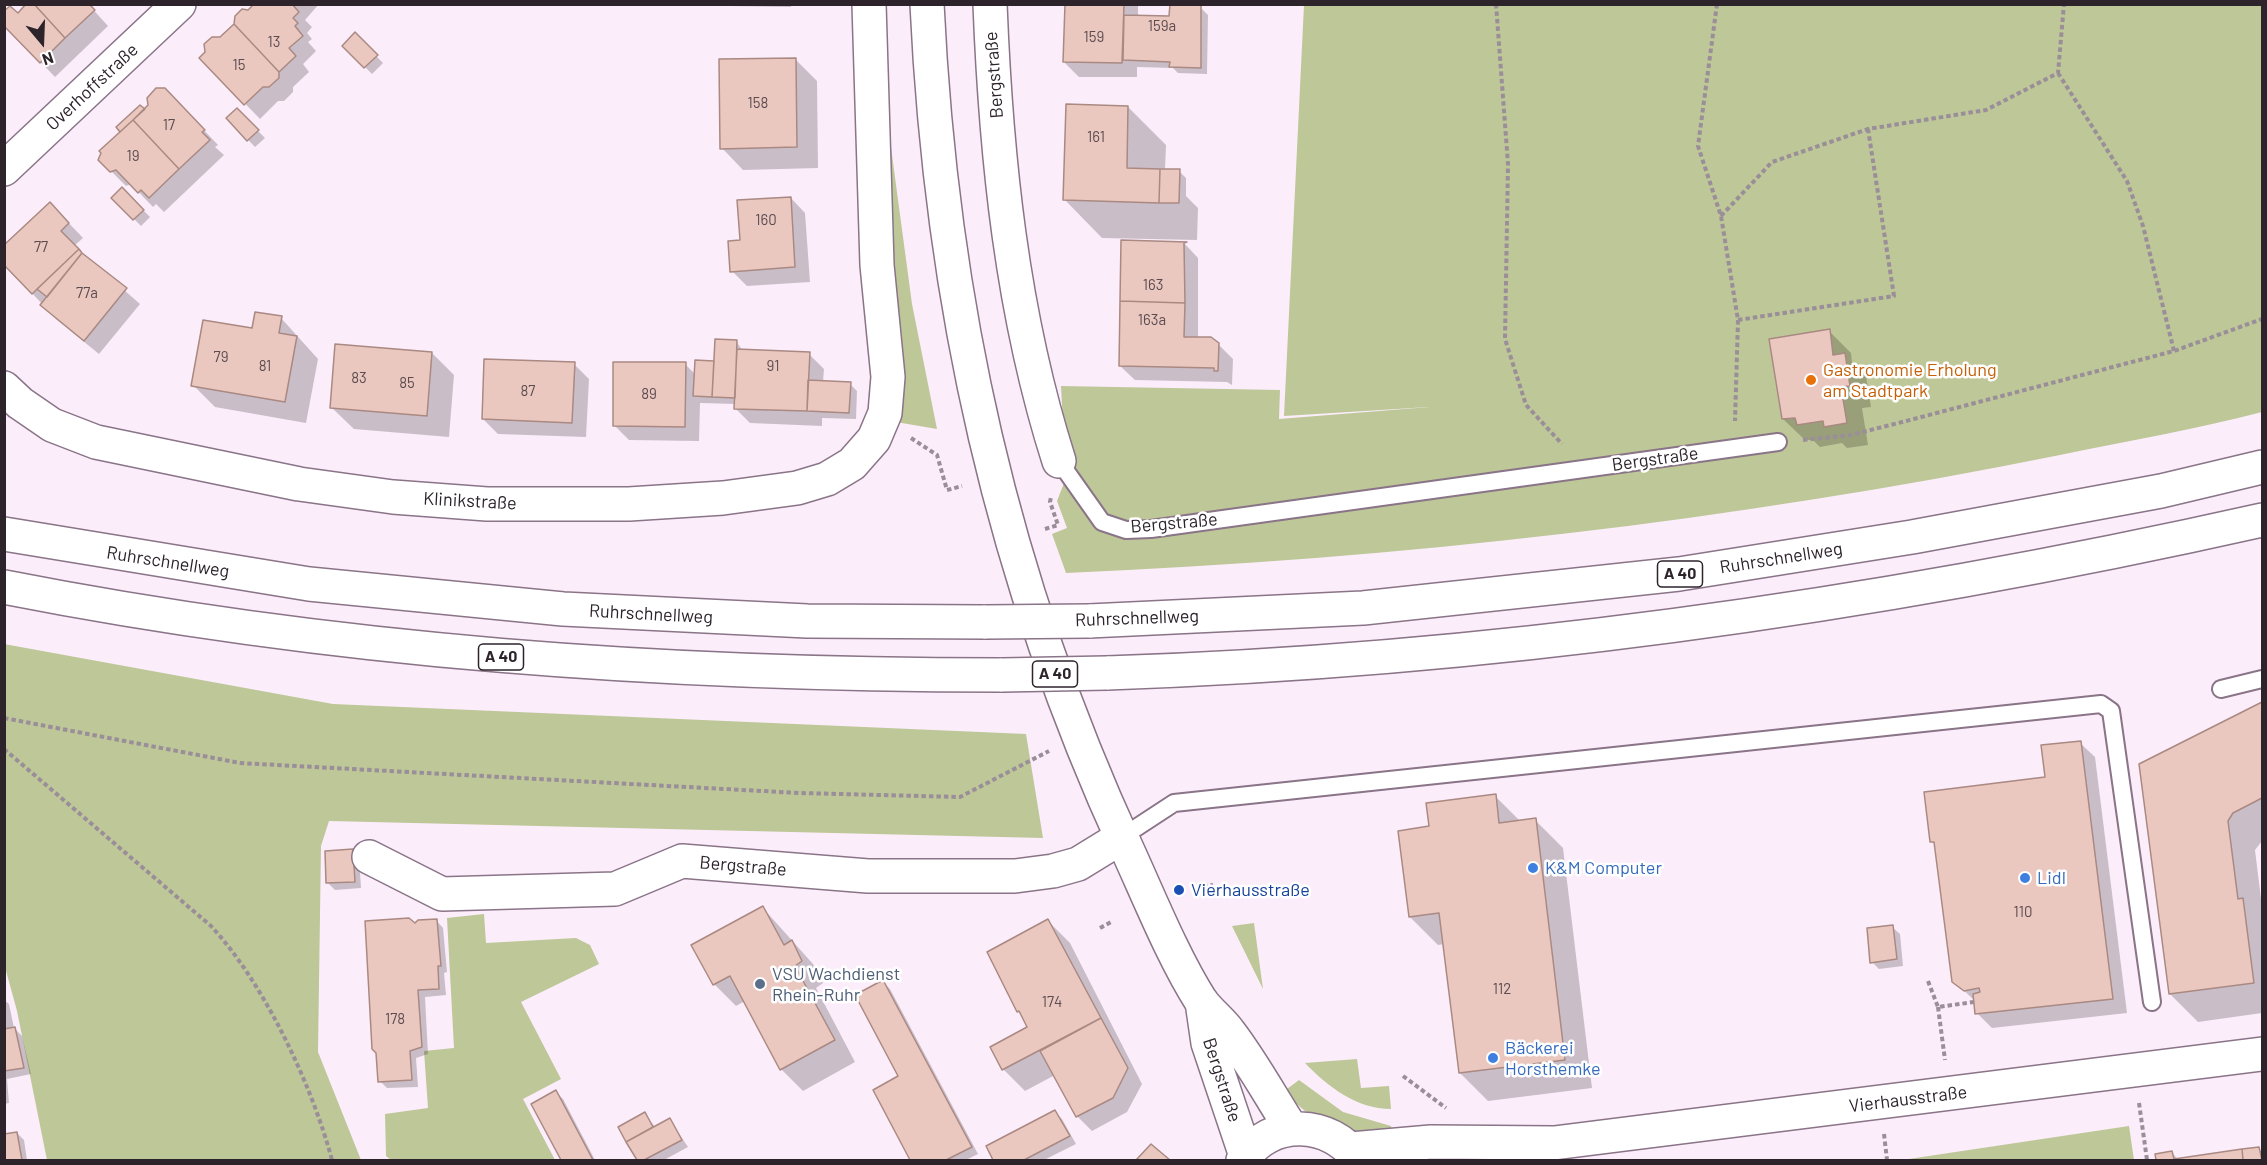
<!DOCTYPE html>
<meta charset="utf-8">
<style>
body{margin:0}
#map{position:relative;width:2267px;height:1165px;overflow:hidden;background:#fcedfb;font-family:Barlow,sans-serif}
canvas{display:block}
.frame{position:absolute;inset:0;border:6px solid #2c232b;pointer-events:none}
.north{position:absolute;left:12px;top:12px;width:60px;height:60px;-webkit-text-stroke:4px #fff;paint-order:stroke;rotate:161deg;font-size:16px;font-weight:700;line-height:24px;text-align:center;color:#2c232b}
.north::after{content:'';display:block;margin:auto;width:21px;height:27px;background:#2c232b;clip-path:polygon(50% 0,100% 100%,50% 72%,0 100%)}
</style>
<div id="map">
<canvas width="2267" height="1165"></canvas>
<div class="frame"></div>
<div class="north">N</div>
</div>
<script>
const g = document.querySelector('canvas').getContext('2d');
g.lineJoin = 'round';
function fill(path, color) { g.fillStyle = color; g.fill(path, 'evenodd'); }
function trace(path, color, width, dash) { g.strokeStyle = color; g.lineWidth = width; g.lineCap = dash ? 'butt' : 'round'; g.setLineDash(dash || []); g.stroke(path); }
function drawText(font, color, halo, rows, align = 'center') {
  g.font = font + ' Barlow,sans-serif'; g.lineWidth = 5; g.setLineDash([]); g.textBaseline = 'middle'; g.strokeStyle = halo; g.fillStyle = color; for (const [text, x, y, turn = 0] of rows) {
    g.save(); g.translate(x, y); g.rotate((+turn || 0) * Math.PI / 180); g.textAlign = isNaN(turn) ? turn : align; if (halo) g.strokeText(text, 0, 0); g.fillText(text, 0, 0); g.restore();
  }
}
fill(new Path2D(`
 M1304,5H2262V412C2196,429 2128,441 2060,455C1734,521 1399,559 1066,573L1052,534L1067,528L1057,501L1066,478L1061,386L1280,390L1279,419L1429,407L1284,416Z
 M890,140L912,304L937,429L896,422L895,282L887,141Z
 M4,644L333,704L1026,734L1043,838L329,821L321,846L318,1052L361,1160H47L17,1011L5,967Z
 M484,914L486,943L576,938L590,945L599,964L521,1002L561,1079L523,1099L555,1160H391L386,1156L385,1114L428,1108L424,1051L454,1048L447,918Z
 M1254,923L1263,989L1232,926Z
 M1357,1059L1361,1088L1389,1086L1391,1109C1357,1109 1328,1087 1305,1063Z
 M1299,1080L1343,1112L1391,1126L1393,1137H1362L1305,1111L1283,1092Z
 M2129,1126L2134,1160H1902Z`), '#bec798');
fill(new Path2D(`
 M88,4L108,26L55,77L4,24L18,15Z
 M256,4H319L305,20L312,27L307,33L312,39L308,42L316,51L303,64L309,72L293,87V92L284,101H278L260,119L201,58Z
 M728,4H791V7L729,6Z
 M1066,4H1138V16L1171,17L1201,8L1208,15L1207,74L1178,73L1173,68L1137,67V77H1079L1064,62Z
 M355,35L383,63L372,74L344,46Z
 M795,59L817,81L818,168L743,170L722,148Z
 M180,105L218,145L215,147L224,155L164,212L156,204L153,207L131,184L126,186L99,159L144,111Z
 M1128,107L1166,145L1165,170L1179,171L1186,178V196L1198,208L1197,240L1102,238L1065,200Z
 M237,110L265,138L255,147L228,119Z
 M122,189L150,217L141,226L113,198Z
 M791,198L805,213L810,282L747,286L732,271L741,242Z
 M64,218L83,238L74,246L140,304L99,354L57,320L4,263Z
 M1184,243L1198,258V338L1218,344L1233,359L1232,385L1227,382L1135,380L1120,366Z
 M281,318L318,359L306,423L215,407L193,385L253,330Z
 M1829,331L1851,353L1852,363L1866,376L1871,407L1862,408L1868,445L1847,448L1842,443L1820,447L1813,440H1805L1783,419Z
 M736,341L743,351L809,354L824,369L823,382L850,384L857,391L856,419L822,418V426L750,423L735,408L736,404L700,403L699,441L629,440L614,425L685,364L695,374L715,362Z
 M432,353L454,375L449,437L354,429L332,408Z
 M574,364L589,379L586,437L498,434L483,419Z
 M2262,704V841L2255,850L2262,907V1013L2198,1022L2170,994L2141,765Z
 M2080,743L2095,757L2127,1013L1992,1028L1977,1013L1976,1002L1954,981L1936,846L1932,841L2047,779Z
 M1495,796L1521,822L1535,820L1563,848L1592,1088L1488,1101L1460,1073L1444,944L1438,945L1410,917L1430,828Z
 M352,850L359,857L361,888L335,890L328,883Z
 M763,908L813,964L823,983L816,988L855,1062L803,1091L781,1069L745,1001L736,1006L714,984Z
 M436,920L443,928L447,972L444,973L446,995L425,997L428,1054L416,1058L418,1087L387,1088L380,1081Z
 M1048,921L1070,943L1142,1084L1127,1112L1092,1131L1077,1116L1055,1075L1025,1091L1003,1069L1029,1028L1018,1011Z
 M1892,927L1900,934L1903,966L1879,969L1872,962Z
 M883,982L890,989L978,1154L966,1160H912L875,1091L900,1077Z
 M4,1000L9,1004L14,1028L22,1036L31,1074L7,1079L9,1103L4,1104Z
 M556,1092L563,1099L595,1160H563L533,1104Z
 M1055,1112L1062,1119L1076,1144L1044,1160H995L988,1147Z
 M645,1114L655,1127L670,1120L688,1147L664,1160H638L620,1127Z
 M17,1133L24,1140L27,1160H4V1136Z
 M2259,1149L2262,1152V1160H2158L2157,1155L2172,1153L2178,1159Z`), '#0003');
const building = new Path2D(`
 M26,4H34L65,38L40,63L4,26V11L10,6L18,13Z
 M34,4H89L95,10L65,38Z
 M254,4H292L299,12L293,18L298,23L295,26L303,36L289,48L296,56L279,72L234,24L235,16L242,9L248,10Z
 M1065,4H1124L1122,63L1063,62Z
 M1170,4L1201,5V68L1169,67L1170,62L1123,60L1124,15L1169,16Z
 M234,24L279,72V78L269,87H263L244,105L199,58L205,52L204,44L212,37H220Z
 M355,32L378,55L364,68L342,46Z
 M796,58L797,147L720,149L719,59Z
 M156,88H165L205,130L202,132L210,140L179,169L133,120L148,105L147,98Z
 M1066,104L1128,106L1127,168L1160,169L1159,203L1063,200Z
 M140,105L145,109L120,132L116,127Z
 M237,108L259,130L247,141L226,118Z
 M133,120L179,169L149,198L141,190L138,193L116,170L110,172L98,160L101,153L99,151Z
 M1160,169H1180L1179,203H1159Z
 M122,187L144,210L133,220L111,198Z
 M791,197L795,267L730,272L728,241L740,240L737,200Z
 M50,202L69,223L61,231L79,249L32,294L4,265V245Z
 M1121,240L1187,242L1184,243L1185,303L1120,301Z
 M79,249L82,253L47,297L37,289Z
 M82,253L127,288L84,341L40,305Z
 M1120,301L1185,303L1184,337H1211L1219,343L1218,371H1214V368L1119,366Z
 M255,312L282,316L279,333L297,336L285,402L191,386L203,320L252,328Z
 M1830,329L1833,355L1845,353L1850,386L1841,387L1847,423L1824,427L1823,421L1797,425L1795,418L1782,419L1769,339Z
 M715,339L737,340L735,398L712,397Z
 M335,344L432,352L427,416L330,408Z
 M737,349L810,352L807,411L734,409Z
 M484,359L575,362L572,423L482,419Z
 M695,360L714,361L712,397L693,396Z
 M613,362H686L685,427L613,426Z
 M808,380L851,382L849,413L807,411Z
 M2262,702V798L2233,813L2228,821L2238,899L2243,898L2254,983L2169,994L2139,764Z
 M2081,741L2113,999L1975,1014L1973,994L1980,992L1979,988L1964,991L1952,982L1934,842H1930L1924,792L2045,777L2041,745Z
 M1496,794L1499,823L1536,818L1565,1060L1459,1073L1439,913L1409,917L1398,831L1429,826L1426,803Z
 M353,849L355,882L326,883L325,851Z
 M763,906L784,945L792,940L802,961L795,966L835,1040L780,1070L730,976L713,985L691,945Z
 M409,918L415,923L418,920L437,919L441,966H438L439,989L418,990L422,1047L410,1051L412,1080L378,1082L376,1053L372,1049L365,921Z
 M1048,919L1101,1018L1002,1070L990,1047L1027,1027L1019,1011L1017,1012L987,952Z
 M1893,925L1897,959L1870,963L1867,928Z
 M883,980L972,1147L946,1160H910L873,1090L898,1076L855,995Z
 M1101,1018L1128,1068L1113,1098L1076,1117L1040,1051Z
 M15,1027L24,1068L4,1071V1029Z
 M556,1090L593,1160H561L531,1104Z
 M1055,1110L1070,1136L1024,1160H993L986,1146Z
 M645,1112L653,1127L626,1142L618,1127Z
 M670,1118L682,1140L644,1160H637L626,1142Z
 M17,1132L22,1160H4V1134Z
 M1151,1144L1170,1160H1136Z
 M2259,1147L2262,1160H2243L2242,1149Z
 M2242,1149L2243,1160H2156L2155,1154L2172,1151L2174,1159Z`);
fill(building, '#eac8c0');
trace(building, '#a98982', 1.5);
const lane = new Path2D(`
 M1059,461L1102,522L1126,530L1151,529L1778,442
 M2221,689L2262,679
 M1122,837L1174,803L2101,704L2111,711L2152,1002`);
const street = new Path2D(`
 M990,4C996,158 1012,314 1059,461
 M4,169L179,4
 M4,388L20,403L52,425L96,442L299,484L393,497L487,504H629L723,498L797,488L827,479L852,464L874,439L885,413L888,377L877,265L869,4
 M369,857L442,894L615,889L682,861L868,876H1015L1053,871L1078,864L1122,837`);
const secondary = new Path2D(`
 M927,4C941,302 1002,578 1127,849C1149,897 1173,957 1201,1001C1209,1012 1221,1021 1229,1032C1252,1062 1271,1097 1291,1128
 M1202,1002L1208,1043L1246,1156
 M1351,1149L1431,1142L1554,1143L2262,1054
 M1243,1160C1269,1117 1332,1120 1358,1160`);
const highway = new Path2D(`
 M4,534L309,584L563,609L807,621L986,622
 M4,587C335,652 666,675 1002,675
 M1089,621L1363,608L1679,574L1912,537L2161,491L2262,467
 M1107,673C1496,660 1883,605 2262,520`);
trace(lane, '#8a7488', 20);
trace(street, '#8a7488', 36);
trace(secondary, '#8a7488', 36);
trace(highway, '#8a7488', 36);
trace(new Path2D(`
 M1496,4L1508,164L1505,339L1526,405L1562,444
 M1717,4L1698,146L1721,216L1738,320L1735,421
 M2058,73L2127,181L2143,226L2174,351
 M1721,216L1772,162L1868,129L1986,110L2058,73L2064,4
 M1738,320L1894,296L1868,129
 M911,438L937,455L947,490L962,486
 M1803,440L1851,435L1906,421L2174,351L2262,319
 M1045,529L1058,525L1050,502L1051,497
 M4,718L240,763L799,793L960,797L1049,751
 M4,749L211,926C264,983 312,1085 332,1160
 M1203,886L1213,885
 M1100,928L1113,921
 M1928,981L1938,1007L1974,1002
 M1938,1007L1945,1060
 M1403,1076L1446,1108
 M2139,1103L2147,1160
 M1884,1134L1887,1160`), '#9a8e99', 4, [4.5, 3]);
trace(lane, '#fff', 16);
trace(street, '#fff', 33);
trace(secondary, '#fff', 33);
trace(highway, '#fff', 33);
const highwayBridge = new Path2D(`
 M986,622L1089,621
 M1002,675L1107,673`);
trace(highwayBridge, '#8a7488', 36, []);
trace(highwayBridge, '#fff', 33);
for (const [x, y, r, color] of [
 [1811,380,6,"#e8710a"],
 [1533,868,6,"#3f7fe0"],
 [2025,878,6,"#3f7fe0"],
 [1179,890,6,"#1a4fb4"],
 [760,984,6,"#5c6f8a"],
 [1493,1058,6,"#3f7fe0"]
]) { const dot = new Path2D(); dot.arc(x, y, r, 0, 2 * Math.PI); g.fillStyle = color; g.fill(dot); trace(dot, '#fff', 2); }
drawText('15px', '#5c4c50', null, [
 ["159a",1162,26],
 ["159",1094,37],
 ["13",274,42],
 ["15",239,65],
 ["158",758,103],
 ["17",169,125],
 ["161",1096,137],
 ["19",133,156],
 ["160",766,220],
 ["77",41,247],
 ["163",1153,285],
 ["77a",87,293],
 ["163a",1152,320],
 ["79",221,357],
 ["81",265,366],
 ["91",773,366],
 ["83",359,378],
 ["85",407,383],
 ["87",528,391],
 ["89",649,394],
 ["110",2023,912],
 ["112",1502,989],
 ["174",1052,1002],
 ["178",395,1019]
]);
for (const [x, y, w] of [
 [1680,574,45],
 [501,657,45],
 [1055,674,45]
]) { const box = new Path2D(); box.roundRect(x - w / 2, y - 13, w, 26, 4.5); g.fillStyle = '#fff'; g.fill(box); trace(box, '#2c232b', 1.5); }
drawText('bold 16px', '#2c232b', null, [
 ["A 40",1680,574],
 ["A 40",501,657],
 ["A 40",1055,674]
]);
drawText('18px', '#2c232b', '#fff', [
 ["Bergstraße",994,75,-94],
 ["Overhoffstraße",92,87,-43],
 ["Bergstraße",1655,459,-8],
 ["Klinikstraße",470,501,3],
 ["Bergstraße",1174,523,-5],
 ["Ruhrschnellweg",1781,558,-9],
 ["Ruhrschnellweg",168,562,9],
 ["Ruhrschnellweg",651,614,3],
 ["Ruhrschnellweg",1137,618,-2],
 ["Bergstraße",743,866,5],
 ["Bergstraße",1222,1080,72],
 ["Vierhausstraße",1908,1099,-7]
]);
drawText('18px', '#c56008', '#fff', [
 ["Gastronomie Erholung",1823,370],
 ["am Stadtpark",1823,391]
], 'left');
drawText('18px', '#366cbe', '#fff', [
 ["K&M Computer",1545,868],
 ["Lidl",2037,878],
 ["Bäckerei",1505,1048],
 ["Horsthemke",1505,1069]
], 'left');
drawText('18px', '#164399', '#fff', [
 ["Vierhausstraße",1191,890]
], 'left');
drawText('18px', '#4e5e75', '#fff', [
 ["VSU Wachdienst",772,974],
 ["Rhein-Ruhr",772,995]
], 'left');
</script>
